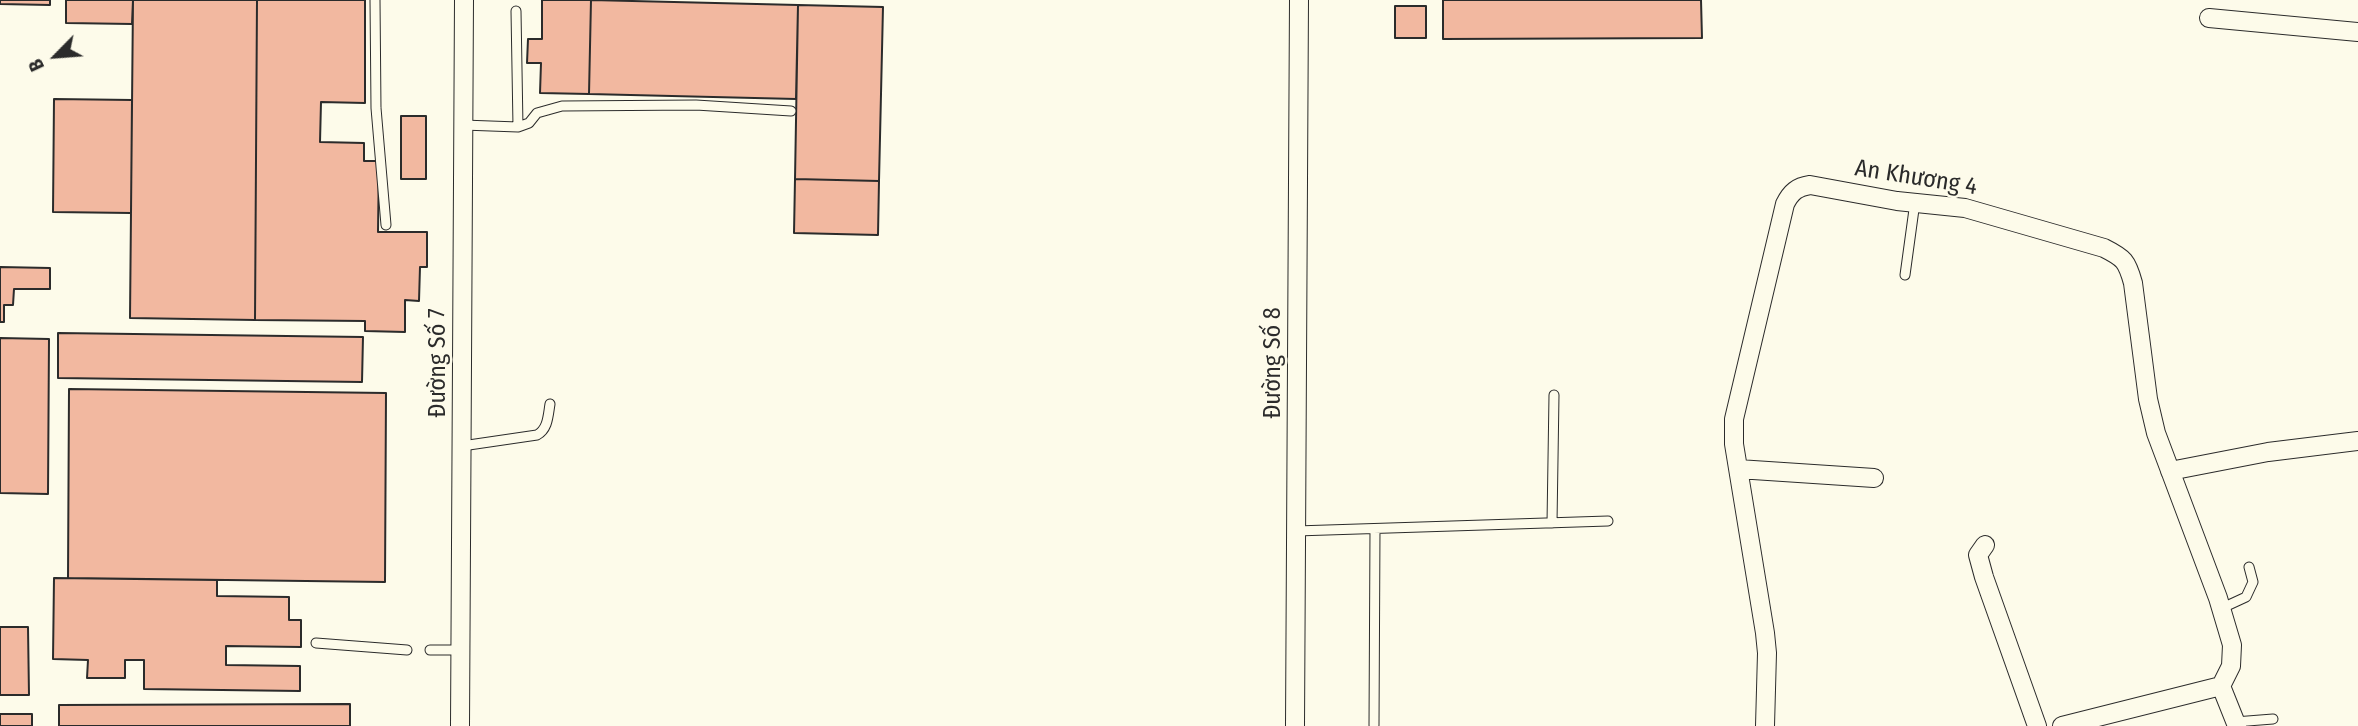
<!DOCTYPE html>
<meta charset="utf-8">
<style>
body{margin:0}
#map{position:relative;width:2358px;height:726px;overflow:hidden;background:#fdfbea;font-family:"Fira Sans Condensed",sans-serif}
canvas{display:block}
.north{position:absolute;left:21px;top:21px;width:70px;height:70px;-webkit-text-stroke:5px #fdfbea;paint-order:stroke;rotate:245deg;font-size:19px;font-weight:700;line-height:28px;text-align:center;color:#2b2b2b}
.north::after{content:'';display:block;margin:auto;width:24px;height:32px;background:#2b2b2b;clip-path:polygon(50% 0,100% 100%,50% 72%,0 100%)}
</style>
<div id="map">
<canvas width="2358" height="726"></canvas>
<div class="north">B</div>
</div>
<script>
const g = document.querySelector('canvas').getContext('2d');
g.lineJoin = 'round';
function fill(path, color) { g.fillStyle = color; g.fill(path, 'evenodd'); }
function trace(path, color, width, dash) { g.strokeStyle = color; g.lineWidth = width; g.lineCap = dash ? 'butt' : 'round'; g.setLineDash(dash || []); g.stroke(path); }
function drawText(font, color, halo, rows, align = 'center') {
  g.font = font + ' "Fira Sans Condensed",sans-serif'; g.lineWidth = 5; g.setLineDash([]); g.textBaseline = 'middle'; g.strokeStyle = halo; g.fillStyle = color; for (const [text, x, y, turn = 0] of rows) {
    g.save(); g.translate(x, y); g.rotate((+turn || 0) * Math.PI / 180); g.textAlign = isNaN(turn) ? turn : align; if (halo) g.strokeText(text, 0, 0); g.fillText(text, 0, 0); g.restore();
  }
}
const building = new Path2D(`
 M0,0H50V5L0,4Z
 M66,0H133L132,24L66,23Z
 M133,0H257L255,320L130,318Z
 M257,0H365V103L321,102L320,142L364,143V161H379L378,232H427V267H420L419,301L405,300V332L365,331V321L255,320Z
 M542,0H591L589,94L540,93L541,63H527L528,39H542Z
 M591,0L798,5L796,99L589,94Z
 M1443,0H1701L1702,38L1443,39Z
 M798,5L883,7L879,181L795,179Z
 M1395,6H1426V38H1395Z
 M54,99L132,100L131,213L53,212Z
 M401,116H426V179H401Z
 M795,179L879,181L878,235L794,233Z
 M0,267L50,268V289H14L13,305H4V322H0Z
 M58,333L363,337L362,382L58,378Z
 M0,338L49,339L48,494L0,493Z
 M69,389L386,393L385,582L68,578Z
 M54,578L217,580V596L289,597V620H301V647L226,646V665L300,666V691L144,689V660H125V678H87L88,660L53,659Z
 M0,627H28L29,695H0Z
 M350,704V726H59V705Z
 M0,714H32V726H0Z`);
fill(building, '#f2b8a0');
trace(building, '#2b2b2b', 2);
const lane = new Path2D(`
 M375,0L376,108L386,225
 M516,11L518,127
 M463,125L518,127L529,123L537,113L562,106L696,105L791,111
 M1905,275L1915,202
 M462,446L537,435C548,429 548,416 550,404
 M1552,523L1554,395
 M1296,531L1608,521
 M2220,609L2246,597L2253,582L2249,567
 M316,643L407,650
 M430,650H461
 M2235,722L2273,719
 M1374,725L1375,529`);
const street = new Path2D(`
 M2209,18L2358,32
 M1738,469L1874,478
 M2170,471L2268,452L2358,441
 M1985,545L1978,555L1984,577L2037,726
 M460,726L464,0
 M1295,726L1299,0
 M1765,726L1767,653L1765,633L1734,444V419L1785,204C1791,192 1797,187 1810,185L1897,201L1965,208L2104,248C2124,258 2127,261 2133,283L2148,399L2156,433L2218,598L2232,645L2231,666L2221,686L2237,726
 M2062,726L2221,686`);
trace(lane, '#2b2b2b', 11);
trace(street, '#2b2b2b', 20);
trace(lane, '#fdfbea', 9);
trace(street, '#fdfbea', 18);
drawText('24px', '#2b2b2b', '#fdfbea', [
 ["An Khương 4",1916,178,9],
 ["Đường Số 7",438,363,-90],
 ["Đường Số 8",1273,363,-90]
]);
</script>
